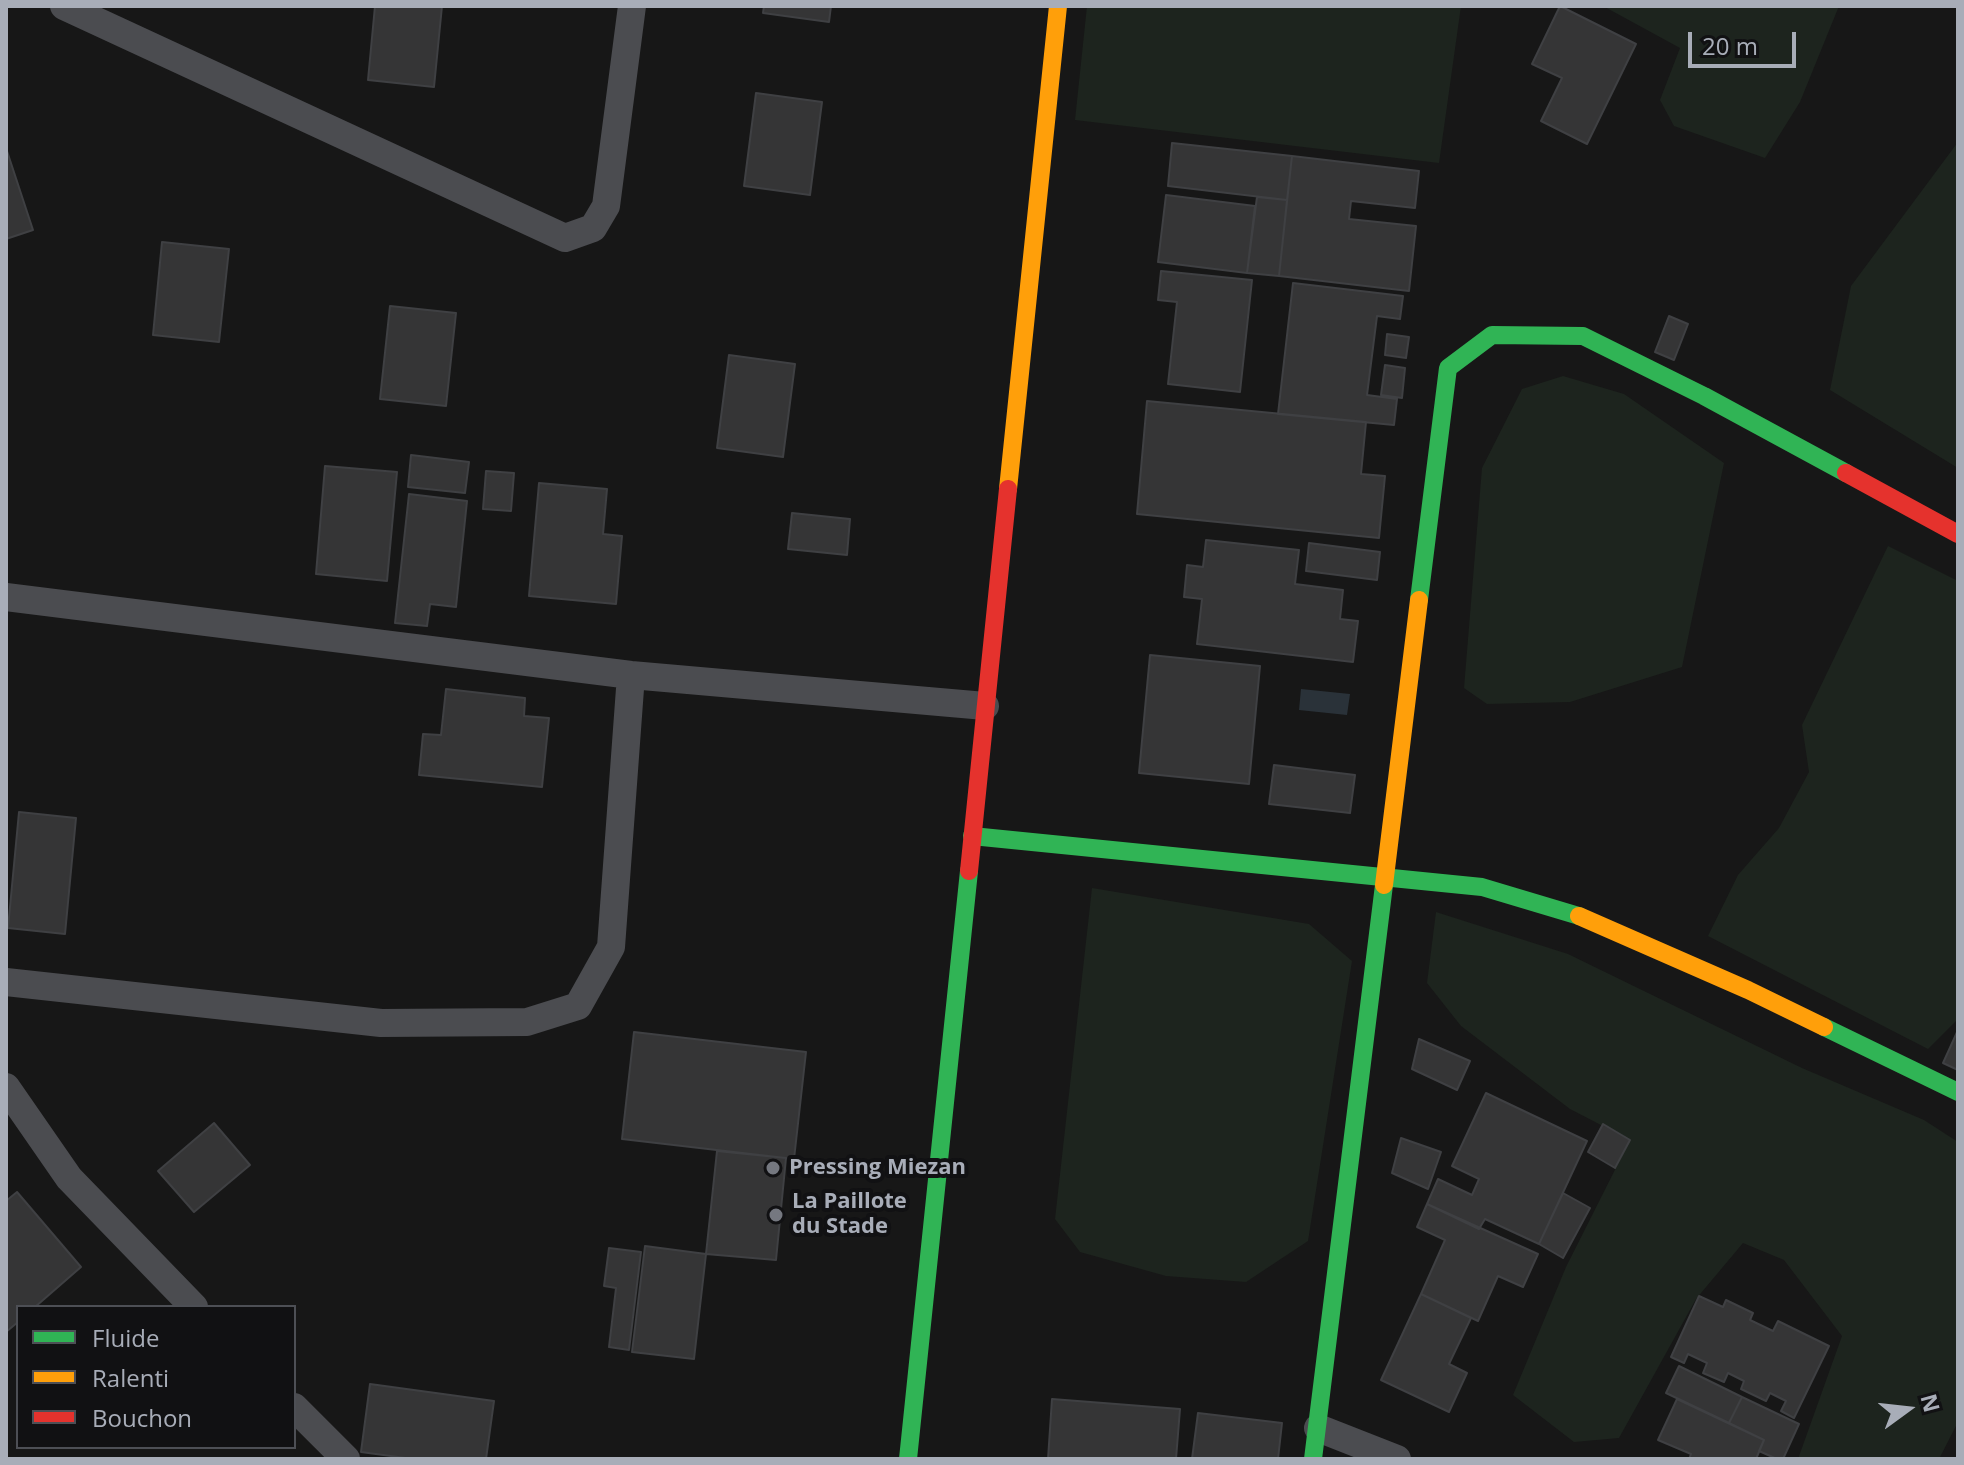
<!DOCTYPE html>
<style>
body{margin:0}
#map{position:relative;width:1964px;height:1465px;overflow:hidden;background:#171717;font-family:"Open Sans",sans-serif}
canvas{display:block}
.frame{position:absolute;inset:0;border:8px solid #a8adb8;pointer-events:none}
.legend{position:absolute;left:16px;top:1305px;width:280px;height:144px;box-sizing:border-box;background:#111113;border:2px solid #4d4f55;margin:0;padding:10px 14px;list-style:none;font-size:24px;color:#a8adb8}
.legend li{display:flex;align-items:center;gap:16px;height:40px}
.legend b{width:40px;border:2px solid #4d4f55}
.north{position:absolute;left:1868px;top:1369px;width:80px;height:80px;-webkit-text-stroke:6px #111113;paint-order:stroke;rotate:75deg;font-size:22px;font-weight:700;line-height:32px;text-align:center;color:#a8adb8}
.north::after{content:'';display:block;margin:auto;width:28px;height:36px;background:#a8adb8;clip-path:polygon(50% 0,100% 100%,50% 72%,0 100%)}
.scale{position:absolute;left:1688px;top:32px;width:108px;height:36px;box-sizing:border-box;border:4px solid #a8adb8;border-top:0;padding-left:10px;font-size:24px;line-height:28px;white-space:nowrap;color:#a8adb8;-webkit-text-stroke:6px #111113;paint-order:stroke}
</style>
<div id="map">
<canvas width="1964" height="1465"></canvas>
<div class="frame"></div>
<ul class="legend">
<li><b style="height:10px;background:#30b455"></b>Fluide</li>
<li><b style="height:10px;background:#ff9f0a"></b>Ralenti</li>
<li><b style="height:10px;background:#e5322d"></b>Bouchon</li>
</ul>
<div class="north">N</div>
<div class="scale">20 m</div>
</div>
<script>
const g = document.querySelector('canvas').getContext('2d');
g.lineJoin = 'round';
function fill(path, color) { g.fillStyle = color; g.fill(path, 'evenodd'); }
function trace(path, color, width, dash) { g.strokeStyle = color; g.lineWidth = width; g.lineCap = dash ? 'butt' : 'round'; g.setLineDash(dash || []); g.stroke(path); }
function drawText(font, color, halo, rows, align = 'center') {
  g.font = font + ' "Open Sans",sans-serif'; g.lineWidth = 8; g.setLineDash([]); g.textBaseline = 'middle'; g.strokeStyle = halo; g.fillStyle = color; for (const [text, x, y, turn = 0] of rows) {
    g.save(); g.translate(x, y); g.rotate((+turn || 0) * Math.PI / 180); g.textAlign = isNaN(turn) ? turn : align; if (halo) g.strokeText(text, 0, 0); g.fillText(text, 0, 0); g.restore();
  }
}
fill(new Path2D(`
 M1087,6H1461L1439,163L1075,120Z
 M1603,6H1839L1800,102L1765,158L1674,126L1660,100L1680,48Z
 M1958,142V468L1830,390L1851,286Z
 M1563,376L1624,394L1724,463L1682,667L1570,702L1487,704L1464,688L1482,468L1522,389Z
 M1888,546L1958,581V1019L1928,1049L1708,936L1738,875L1779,828L1809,772L1802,725Z
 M1092,888L1309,924L1352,961L1308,1241L1246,1282L1166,1276L1080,1252L1055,1219Z
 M1436,912L1568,954L1802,1068L1924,1120L1958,1142V1422L1939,1459H1798L1842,1336L1784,1260L1743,1243L1696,1299L1619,1438L1574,1442L1513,1395L1566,1267L1630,1140L1570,1109L1461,1026L1427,983Z`), '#1d241e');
fill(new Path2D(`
 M1301,689L1350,694L1347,715L1299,710Z`), '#2a3239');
const building = new Path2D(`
 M375,6H442L434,87L368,80Z
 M764,6H831L829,22L763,13Z
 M1560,6L1636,44L1587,144L1541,121L1562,78L1532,64Z
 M756,93L822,102L810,195L744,186Z
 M1172,143L1292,156L1287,200L1168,186Z
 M6,148L33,230L6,239Z
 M1292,156L1419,171L1415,208L1351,201L1349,219L1416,226L1409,291L1279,276Z
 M1166,195L1255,206L1247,273L1158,262Z
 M1257,197L1287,200L1279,276L1247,273Z
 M162,242L229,249L219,342L153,335Z
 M1161,271L1252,280L1240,392L1168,384L1177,302L1158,300Z
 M1293,283L1403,296L1400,319L1377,316L1367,395L1397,399L1394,425L1278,414Z
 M390,306L456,313L446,406L380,399Z
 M1669,316L1688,324L1674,360L1655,352Z
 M1387,334L1409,337L1406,358L1385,355Z
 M729,355L795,364L783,457L717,448Z
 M1385,365L1405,368L1402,398L1381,395Z
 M1147,401L1366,422L1361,474L1385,476L1379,538L1137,514Z
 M411,455L469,462L465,493L408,487Z
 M325,466L397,472L387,581L316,574Z
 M486,471L514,473L511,511L483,509Z
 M539,483L607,489L603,534L622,536L616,604L529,596Z
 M409,494L467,501L456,607L430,604L427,626L395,623Z
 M792,513L850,519L847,555L788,549Z
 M1206,540L1299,550L1295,584L1343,590L1340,619L1358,621L1353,662L1197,644L1202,599L1184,597L1187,565L1203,567Z
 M1309,543L1380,552L1377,580L1306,571Z
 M1150,655L1260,666L1249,784L1139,773Z
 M446,689L525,698L524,716L549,718L542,787L419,775L423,734L441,735Z
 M1274,765L1355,775L1350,813L1269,804Z
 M19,812L76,818L65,934L8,928Z
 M1958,1030V1070L1943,1063Z
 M634,1032L806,1052L794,1159L622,1139Z
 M1419,1039L1470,1061L1457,1090L1412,1069Z
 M1486,1093L1587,1141L1539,1244L1485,1219L1479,1229L1427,1204L1438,1179L1472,1195L1479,1179L1452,1166Z
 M214,1123L250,1165L194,1212L158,1171Z
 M1603,1124L1630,1140L1615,1168L1588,1152Z
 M1401,1138L1441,1152L1428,1189L1392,1173Z
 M717,1151L786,1158L776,1260L706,1254Z
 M17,1192L81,1267L35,1307H18V1322L6,1332V1201Z
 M1563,1193L1590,1208L1563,1258L1539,1244Z
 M1427,1204L1538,1254L1523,1287L1498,1276L1478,1321L1421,1294L1445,1240L1417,1227Z
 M645,1246L706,1254L694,1359L632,1352Z
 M609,1248L641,1252L629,1350L609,1347L616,1288L604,1286Z
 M1421,1294L1471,1318L1449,1364L1467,1373L1449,1412L1381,1380Z
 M1699,1296L1723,1307L1726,1300L1753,1313L1750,1320L1773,1331L1778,1321L1829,1346L1794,1418L1781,1411L1786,1401L1770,1393L1766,1401L1741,1389L1744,1381L1728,1373L1724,1382L1703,1373L1707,1363L1688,1354L1684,1363L1671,1357Z
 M1679,1366L1742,1397L1729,1423L1666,1393Z
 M370,1384L494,1401L486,1459H413L361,1452Z
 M1742,1397L1799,1424L1783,1459H1777L1759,1451L1764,1440L1729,1423Z
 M1052,1399L1180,1409L1176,1459H1048Z
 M1677,1399L1764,1440L1756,1459H1689L1691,1454L1658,1440Z
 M1198,1413L1282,1423L1278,1459H1192Z`);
fill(building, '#353536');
trace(building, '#3f4043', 2);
trace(new Path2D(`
 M64,6L565,238L593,228L606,206L632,6
 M6,597L631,675L985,706
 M6,982L381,1023L527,1022L578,1006L611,947L631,675
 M6,1087L69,1178L194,1307
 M294,1407L346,1459
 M1318,1428L1397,1459`), '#4b4c50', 28);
trace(new Path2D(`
 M1419,600L1448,368L1492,335L1583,336L1704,396L1846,473
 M972,836L1482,887L1579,916
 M1824,1027L1958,1092
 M908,1459L969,871
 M1313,1459L1384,885`), '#30b455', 18);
trace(new Path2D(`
 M1008,489L1058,6
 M1384,885L1419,600
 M1579,916L1748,990L1824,1027`), '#ff9f0a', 18);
trace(new Path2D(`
 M1846,473L1958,534
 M969,871L1008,489`), '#e5322d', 18);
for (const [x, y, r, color] of [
 [773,1168,8,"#757880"],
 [776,1215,8,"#757880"]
]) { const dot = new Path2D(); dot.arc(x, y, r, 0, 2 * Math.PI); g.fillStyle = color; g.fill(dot); trace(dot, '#111113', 3); }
drawText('bold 22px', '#a8adb8', '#111113', [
 ["Pressing Miezan",789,1168],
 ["La Paillote",792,1202],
 ["du Stade",792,1227]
], 'left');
</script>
